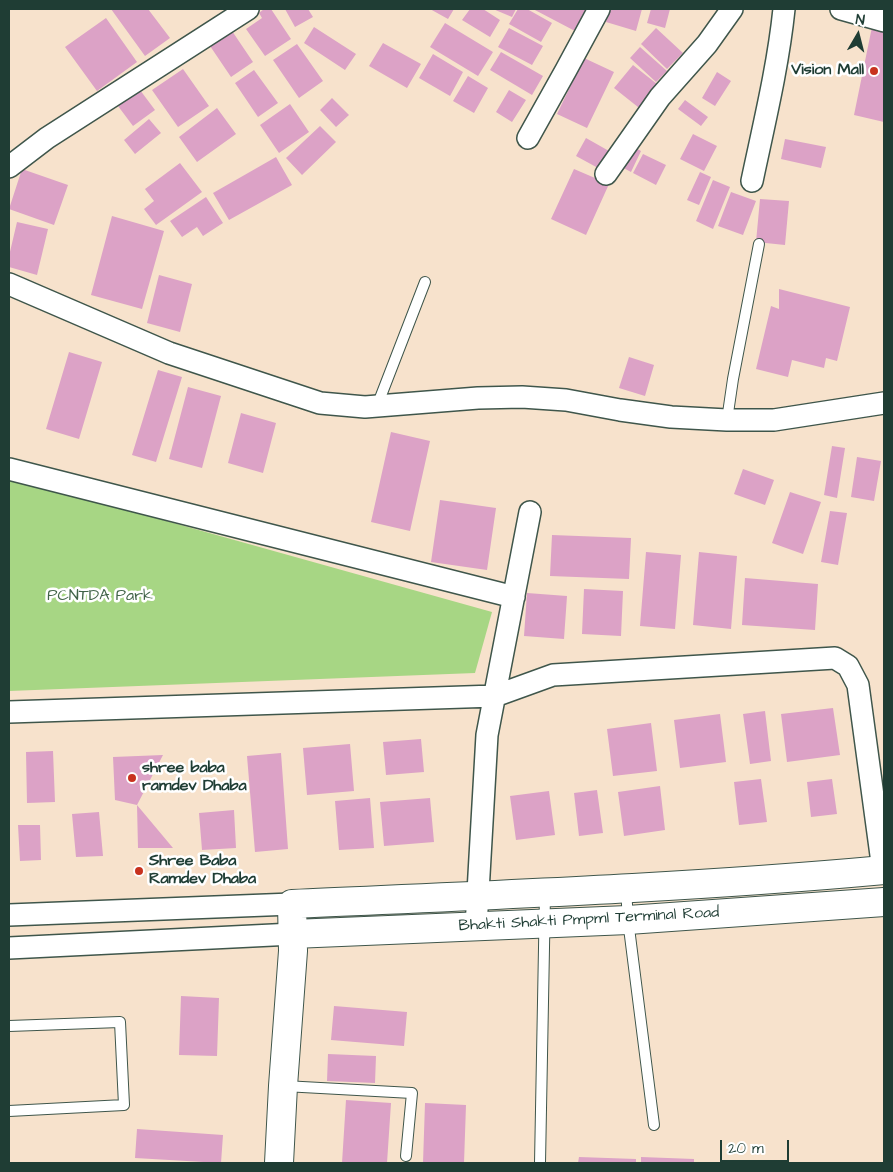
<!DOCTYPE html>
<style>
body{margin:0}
#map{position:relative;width:893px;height:1172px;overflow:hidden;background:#f7e2cc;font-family:"Architects Daughter",sans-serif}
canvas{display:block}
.frame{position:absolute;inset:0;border:10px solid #1f3d34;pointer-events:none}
.north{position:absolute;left:833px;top:10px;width:50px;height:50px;-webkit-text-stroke:4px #fff;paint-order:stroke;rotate:8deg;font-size:14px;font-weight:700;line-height:20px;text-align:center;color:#1f3d34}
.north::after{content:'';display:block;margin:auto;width:18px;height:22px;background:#1f3d34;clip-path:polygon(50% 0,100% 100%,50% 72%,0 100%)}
.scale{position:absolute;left:720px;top:1140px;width:69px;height:22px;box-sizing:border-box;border:2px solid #1f3d34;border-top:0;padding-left:6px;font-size:15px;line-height:18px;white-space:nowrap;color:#1f3d34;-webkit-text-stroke:4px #fff;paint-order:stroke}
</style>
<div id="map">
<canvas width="893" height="1172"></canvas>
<div class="frame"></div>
<div class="north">N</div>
<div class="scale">20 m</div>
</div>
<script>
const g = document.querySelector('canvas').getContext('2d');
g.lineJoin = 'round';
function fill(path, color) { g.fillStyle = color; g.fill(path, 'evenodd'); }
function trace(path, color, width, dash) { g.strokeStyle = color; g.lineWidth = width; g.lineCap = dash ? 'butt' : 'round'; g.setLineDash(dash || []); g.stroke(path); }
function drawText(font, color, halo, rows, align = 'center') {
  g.font = font + ' "Architects Daughter",sans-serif'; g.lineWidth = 5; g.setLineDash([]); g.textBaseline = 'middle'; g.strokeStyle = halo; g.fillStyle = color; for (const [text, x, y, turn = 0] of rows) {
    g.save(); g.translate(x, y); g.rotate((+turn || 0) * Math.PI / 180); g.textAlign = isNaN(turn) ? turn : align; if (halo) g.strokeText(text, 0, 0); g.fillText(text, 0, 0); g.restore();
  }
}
fill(new Path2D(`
 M9,477L492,612L475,673L9,691Z`), '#a7d684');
fill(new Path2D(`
 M111,9H148L170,38L145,56Z
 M264,9H271L291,39L265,56L246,29L262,18L259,13Z
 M285,9H308L313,17L295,27Z
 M430,9H454L448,19Z
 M470,9H483L500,20L490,37L462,20Z
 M493,9H516L512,17Z
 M518,9H527L552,23L541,42L509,24Z
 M533,9H587L575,31Z
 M610,9H642L636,31L606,22Z
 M651,9H670L665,28L647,23Z
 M106,18L137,62L97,91L65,47Z
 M873,22L884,26V122L854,115Z
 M445,23L493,52L478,76L430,47Z
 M314,27L356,54L345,70L304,43Z
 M230,28L253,62L231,77L208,43Z
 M509,28L543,46L532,65L498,47Z
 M656,28L683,53L667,69L641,44Z
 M383,43L421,64L407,88L369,66Z
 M297,44L323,81L299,98L273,60Z
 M640,47L667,71L656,82L630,58Z
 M501,52L543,76L532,95L490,70Z
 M433,54L463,72L450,96L419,78Z
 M584,58L614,72L587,128L557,114Z
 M633,65L662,88L643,111L614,88Z
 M183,69L209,106L178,127L152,90Z
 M254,70L278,103L258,117L235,83Z
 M717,72L731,81L715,106L702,98Z
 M468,76L488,88L474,113L453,101Z
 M140,90L155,110L133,126L118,106Z
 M509,90L526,100L512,122L496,112Z
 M332,98L349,115L336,127L320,110Z
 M685,100L708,117L701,126L678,109Z
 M290,104L309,132L279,153L260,125Z
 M217,108L236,134L197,162L179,137Z
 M149,119L161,133L135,154L124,140Z
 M320,126L336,142L302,175L286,158Z
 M693,134L717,146L704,171L680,159Z
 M586,138L609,151L598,168L576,156Z
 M785,139L826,147L821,168L781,159Z
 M629,144L641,151L631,172L618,165Z
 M643,154L666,165L656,185L633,173Z
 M276,157L292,185L229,220L213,193Z
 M180,163L202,192L156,225L144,209L154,201L145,189Z
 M22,169L68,185L54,225L9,209Z
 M574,169L609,184L586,235L551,219Z
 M700,172L711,177L699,205L687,200Z
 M713,180L730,187L713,229L696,221Z
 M731,192L756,201L743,235L718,226Z
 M206,197L223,223L203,236L197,227L182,237L170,221Z
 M760,199L789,201L785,245L756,242Z
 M112,216L164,231L142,309L91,295Z
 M17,222L48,229L37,275L9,267V256Z
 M159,275L192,284L180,332L147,323Z
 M779,289L850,307L837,361L826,358L824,368L792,360L788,377L756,369L771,306L779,309Z
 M69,352L102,362L79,439L46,429Z
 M629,357L654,365L645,396L619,388Z
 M158,370L182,377L156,462L132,455Z
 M188,387L221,396L202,468L169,459Z
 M241,413L276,423L263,473L228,463Z
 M391,432L430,441L410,531L371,522Z
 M832,446L845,448L837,498L824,495Z
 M857,457L881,461L874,501L851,497Z
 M743,469L774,480L765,505L734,494Z
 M790,492L821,502L803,554L772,543Z
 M440,500L496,508L487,570L431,562Z
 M830,511L847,513L838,565L821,562Z
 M552,535L631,538L629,579L550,576Z
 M646,552L681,555L675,629L640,626Z
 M699,552L737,556L731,629L693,625Z
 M745,578L818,584L815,630L742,625Z
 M584,589L623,591L621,636L582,634Z
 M527,593L567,596L564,639L524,636Z
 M833,708L840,755L787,762L781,714Z
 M765,711L771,761L750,764L743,714Z
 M720,714L726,762L680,768L674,720Z
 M651,723L657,771L613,776L607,729Z
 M421,739L424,772L386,775L383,742Z
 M350,744L354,791L307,795L303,748Z
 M53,751L55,802L27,803L26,752Z
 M281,753L288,849L255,852L247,756Z
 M163,755L137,805L173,848H138L137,805L115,800L113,757Z
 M761,779L767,822L739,825L734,782Z
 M832,779L837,814L811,817L807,782Z
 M660,786L665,830L624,836L618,792Z
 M597,790L603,833L579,836L574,793Z
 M549,791L555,835L516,840L510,796Z
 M370,798L374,848L339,850L335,801Z
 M430,798L434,842L384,846L380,802Z
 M234,810L236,848L202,850L199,813Z
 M99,812L103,856L76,857L72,814Z
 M18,825H40L41,860L20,861Z
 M181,996L219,998L217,1056L179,1055Z
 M334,1006L407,1012L404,1046L331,1040Z
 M328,1054L376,1056L375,1083L327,1081Z
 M346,1100L391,1103L387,1163H342Z
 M425,1103L466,1105L464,1163H423Z
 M137,1129L223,1135L221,1163L135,1158Z
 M579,1157L636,1159V1163H578Z
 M641,1157L694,1159V1163H641Z`), '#dca2c6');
const lane = new Path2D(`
 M377,406L425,282
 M727,420L733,379L759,244
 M626,889L628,920L654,1125
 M9,1026L120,1022L124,1105L9,1111
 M284,1086L412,1093L406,1156
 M540,1163L545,894`);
const street = new Path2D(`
 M841,9L884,21
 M528,138L566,70L599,9
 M9,167L47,138L248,9
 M606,174L660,97L707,44L732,9
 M752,181C764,124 778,67 784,9
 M9,284L169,353L320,403L365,407L478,398L522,397L566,400L620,410L671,417L727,420H774L884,403
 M9,469L514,597
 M9,712L495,696L553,675L835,658L848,666L858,685L883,870
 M9,915L292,904
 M476,927L487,735L530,512
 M9,948L293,934`);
const primary = new Path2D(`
 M293,934L628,920L884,902
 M279,1163L283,1086L293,951L292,904C490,895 687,888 884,870`);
trace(lane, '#3f564b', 12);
trace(street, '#3f564b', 24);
trace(primary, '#3f564b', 30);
trace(lane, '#fff', 10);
trace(street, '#fff', 21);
trace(primary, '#fff', 28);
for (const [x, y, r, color] of [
 [874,71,5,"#c8321e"],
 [132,778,5,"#c8321e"],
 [139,871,5,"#c8321e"]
]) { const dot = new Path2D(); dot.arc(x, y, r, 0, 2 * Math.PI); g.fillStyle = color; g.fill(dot); trace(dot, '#fff', 2); }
drawText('bold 16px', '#1f3d34', '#fff', [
 ["Vision Mall",864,71,"right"],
 ["shree baba",142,769],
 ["ramdev Dhaba",142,787],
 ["Shree Baba",149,862],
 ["Ramdev Dhaba",149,880]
], 'left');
drawText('16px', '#416348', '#fff', [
 ["PCNTDA Park",100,597]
]);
drawText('16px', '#1f3d34', '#fff', [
 ["Bhakti Shakti Pmpml Terminal Road",589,920,-3]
]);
</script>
